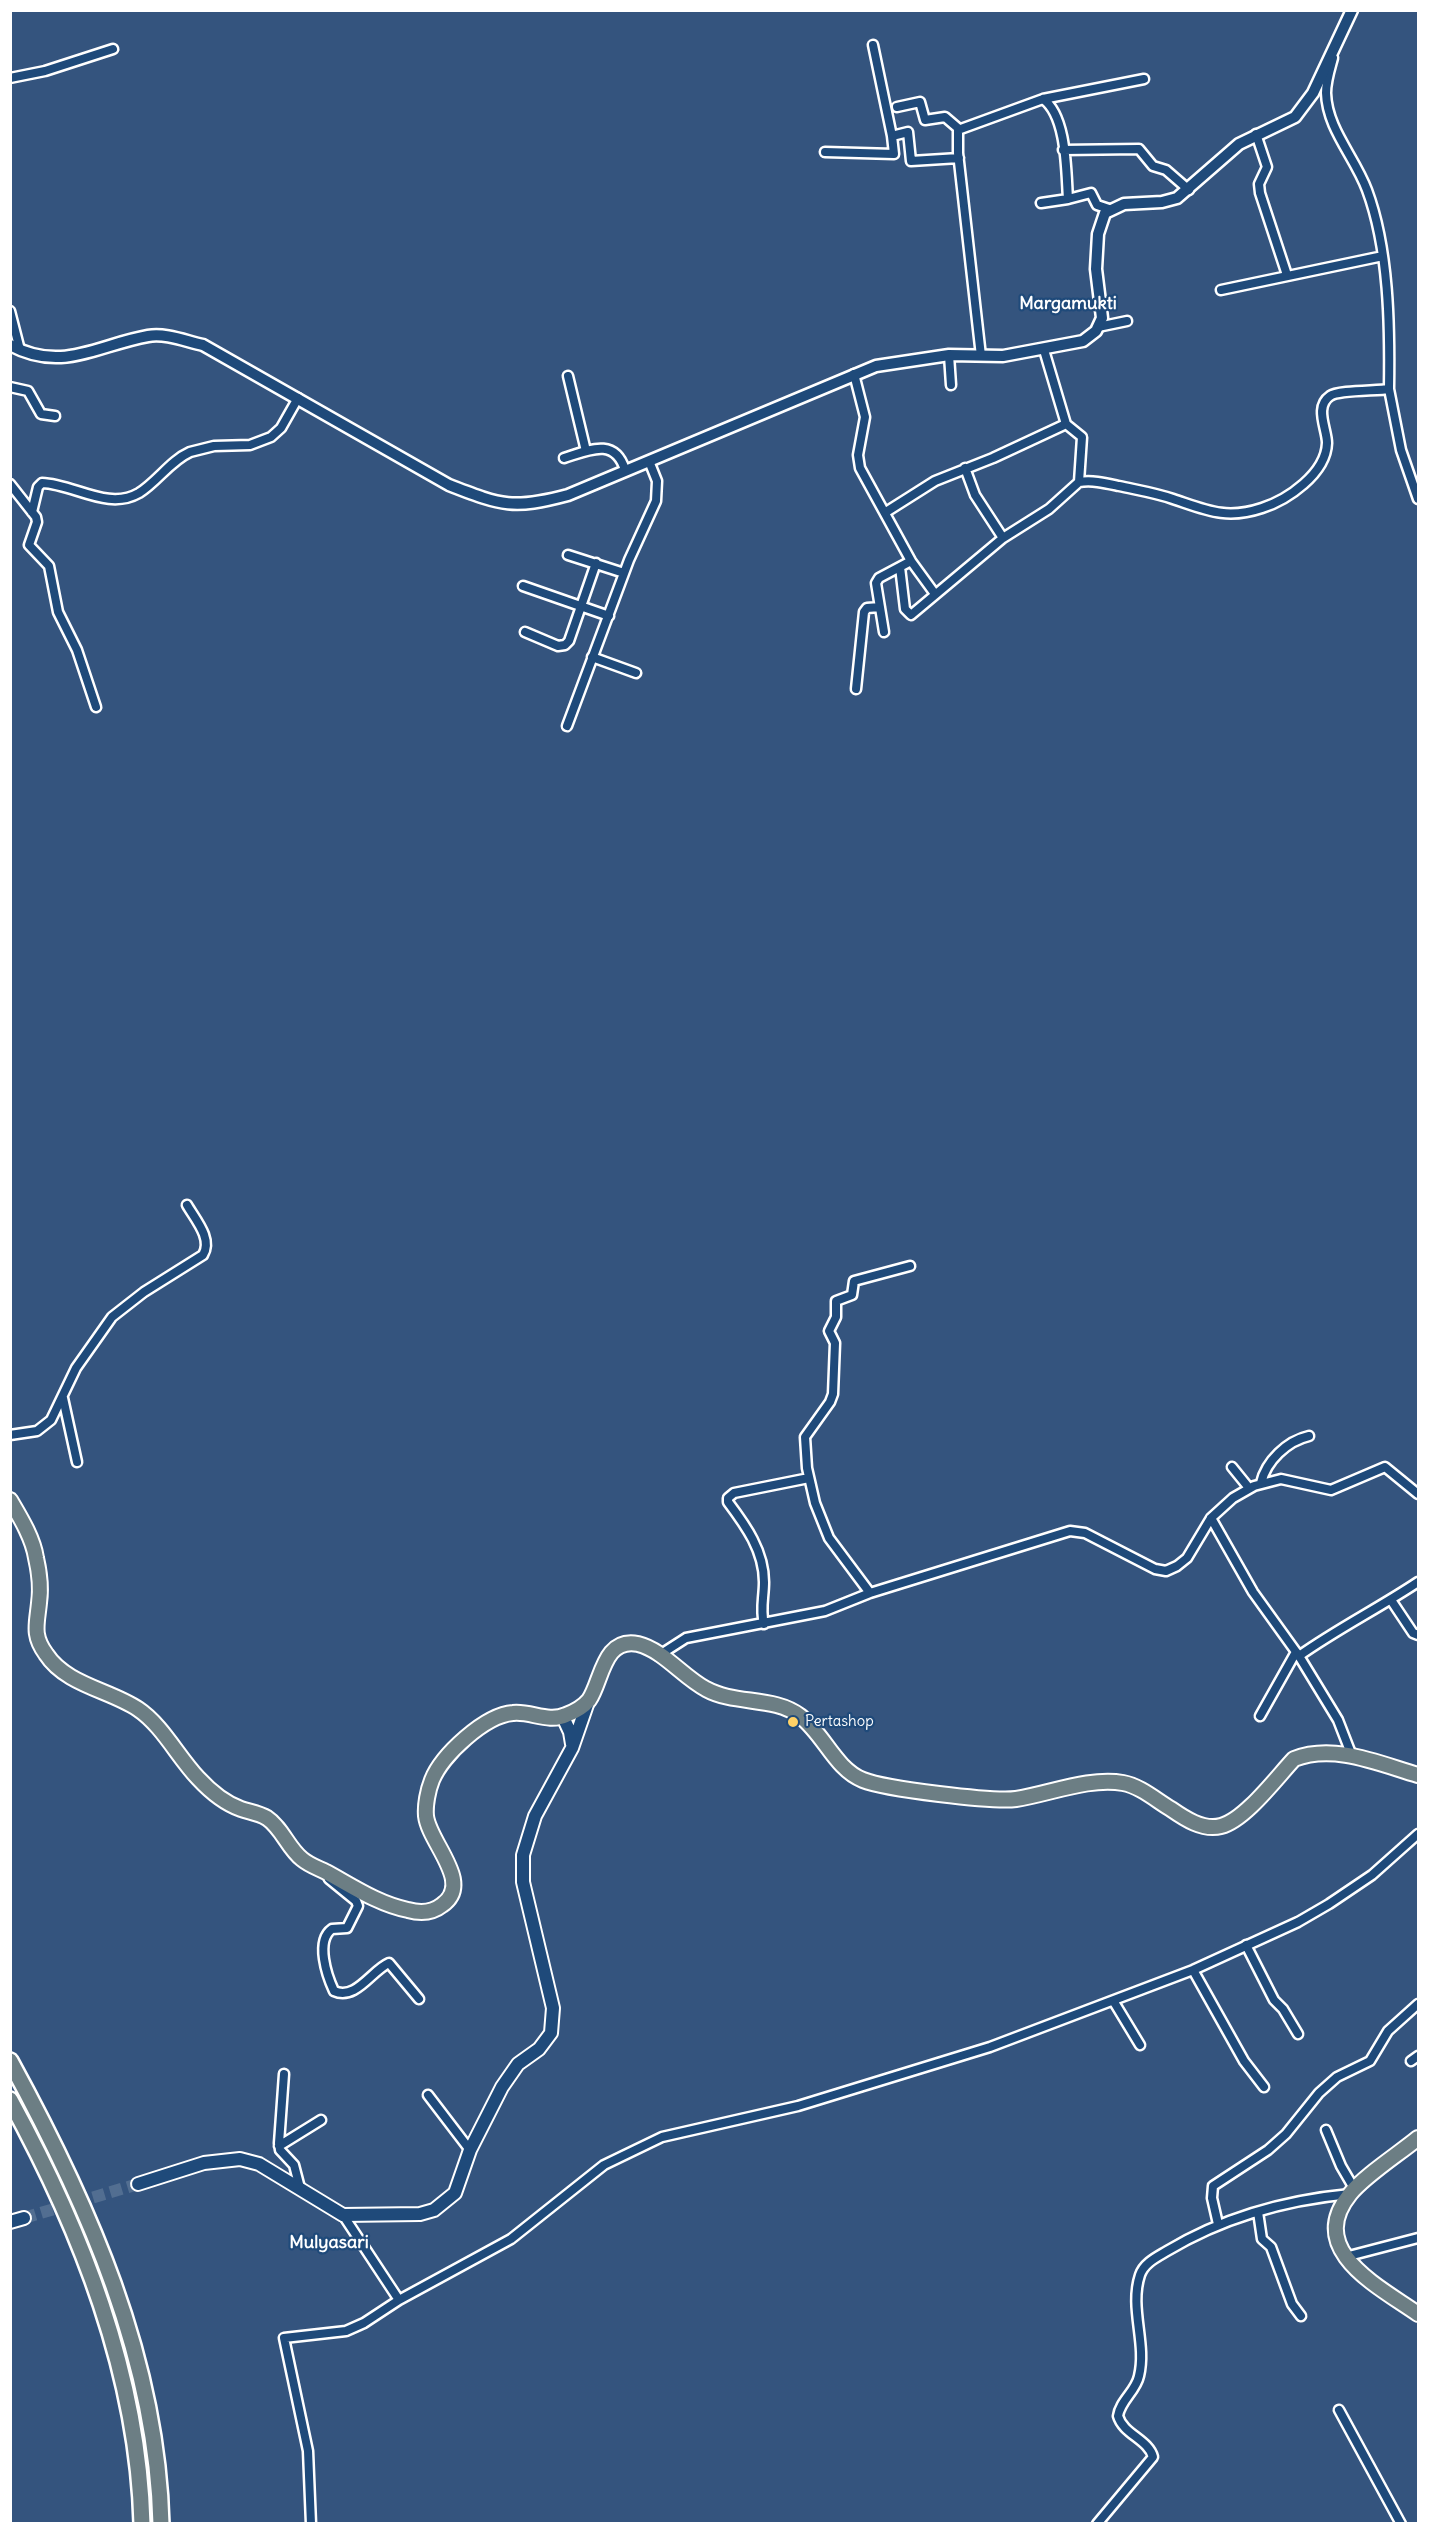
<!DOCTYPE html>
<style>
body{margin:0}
#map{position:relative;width:1429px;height:2534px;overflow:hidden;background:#34547e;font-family:Delius,sans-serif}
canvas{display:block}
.frame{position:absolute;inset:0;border:12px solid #fff;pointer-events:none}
</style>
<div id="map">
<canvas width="1429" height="2534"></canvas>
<div class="frame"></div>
</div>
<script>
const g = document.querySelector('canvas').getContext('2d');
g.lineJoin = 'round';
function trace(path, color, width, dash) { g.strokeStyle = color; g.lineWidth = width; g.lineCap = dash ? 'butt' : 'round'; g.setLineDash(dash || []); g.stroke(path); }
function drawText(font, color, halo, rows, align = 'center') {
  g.font = font + ' Delius,sans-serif'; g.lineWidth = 4.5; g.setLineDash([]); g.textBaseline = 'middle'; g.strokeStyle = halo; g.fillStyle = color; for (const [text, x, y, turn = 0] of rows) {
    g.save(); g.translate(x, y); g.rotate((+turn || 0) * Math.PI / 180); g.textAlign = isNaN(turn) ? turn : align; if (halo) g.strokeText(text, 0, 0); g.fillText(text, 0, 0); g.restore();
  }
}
trace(new Path2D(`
 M24,2218L138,2184`), '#526e91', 12, [12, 6]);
const minor = new Path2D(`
 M873,45L892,136
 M10,78L45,71L113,49
 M1043,99C1067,116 1066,171 1068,199L1091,193L1097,205L1109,209
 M897,107L920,102L925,120L945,117L959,129
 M1256,134L1267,167L1259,184L1260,193L1287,275
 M1063,150L1139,149L1153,166L1166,170L1189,190
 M825,152L894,154L892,136L908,132L911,161L959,158
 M1041,203L1068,199
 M1221,290L1383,256
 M10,311L20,350
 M1098,327L1127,321
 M1044,350L1066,424L1082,437L1079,482C1093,480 1105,483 1119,486C1137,490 1156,493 1173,499C1206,510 1226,520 1262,508C1287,500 1326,474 1327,443C1327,429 1314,407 1330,396C1338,390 1377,391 1389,389C1390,326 1389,249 1367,190C1355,157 1327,129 1326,93C1326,81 1330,69 1333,58
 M949,355L951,385
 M981,356L958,153V130L1043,99L1144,79
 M854,374L865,417L858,455L860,468L911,561L935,594
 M568,376L586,451
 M10,387L28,391L41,414L55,416
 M1389,389L1401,450L1418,499
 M564,458C589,450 615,437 625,470
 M965,468L975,495L1003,538
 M10,484L36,517L37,522L29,545L49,566L58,612L77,650L96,707
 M32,512L38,487L42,483C74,484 108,511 139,493C158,481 170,461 190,452L214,446L250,445L271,437L281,428L298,398
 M886,512L935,481L993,458L1066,424
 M568,555L624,573
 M900,567L905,609L911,615L1003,538L1049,509L1079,482
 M523,586L609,616
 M525,632L558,646L565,645L569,641L596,563
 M884,632L876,583L879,578L911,561
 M592,657L636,673
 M856,689L864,612L867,608L880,607
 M567,726L629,560L656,501L657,481L649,461
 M63,1398L77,1462
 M10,1435L37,1431L51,1420L76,1368L112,1317L144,1292L203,1255C213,1239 195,1219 187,1205
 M1232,1467L1249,1488
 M1261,1483C1266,1461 1287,1441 1309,1436
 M1211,1518L1253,1592L1299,1656
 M870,1593L829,1538L815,1503L807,1468L805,1437L830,1402L833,1394L835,1343L829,1331L836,1317V1301L852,1295L854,1281L910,1266
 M1391,1600L1413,1633L1418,1635
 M764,1624C760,1609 764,1598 764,1582C764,1551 746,1526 728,1502V1498L734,1493L809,1478
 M658,1656L686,1638L825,1611L870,1593L1070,1531L1085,1533L1155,1569L1166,1571L1177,1566L1187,1558L1211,1518L1233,1498L1254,1486L1281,1479L1331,1490L1385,1467L1418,1494
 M1260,1716L1296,1652
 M1352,1756L1338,1720L1299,1656C1337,1629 1379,1608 1418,1582
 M329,1879L356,1901L358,1906L347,1928L332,1929C315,1941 327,1976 334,1991C356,2001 372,1970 389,1963L419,1999
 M1246,1945L1274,2000L1283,2009L1298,2034
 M1193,1970L1244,2061L1264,2087
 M1114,2002L1140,2045
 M1411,2061L1418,2056
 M284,2074L279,2143L280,2150L294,2165L300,2188
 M428,2095L470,2150
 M1326,2130L1341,2166L1355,2190
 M279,2146L321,2120
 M1258,2212L1262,2239L1271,2247L1292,2304L1301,2316
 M343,2215L399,2300
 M1218,2224L1212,2198L1213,2186L1268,2150L1286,2134L1319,2093L1337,2077L1370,2061L1388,2031L1418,2004
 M1345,2257L1418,2238
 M1339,2410L1401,2524
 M311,2524L308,2451L284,2338L346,2331L364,2323L399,2300L511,2239L604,2165L662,2137L798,2106L990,2047L1193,1970L1298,1922L1329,1904L1372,1875L1418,1834
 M1097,2524L1153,2457C1149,2440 1123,2434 1118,2416C1120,2401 1136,2391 1139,2376C1147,2343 1129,2308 1140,2275C1144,2263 1157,2257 1167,2251C1222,2218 1286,2200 1350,2194`);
const tertiary = new Path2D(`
 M10,345C62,373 97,345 148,336C166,333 185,341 203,345L449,485C501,505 512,510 568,495L876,366L949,355L1003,356L1083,341L1096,331L1102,318L1096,269L1098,234L1105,213L1124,204L1162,202L1177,198L1239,144L1295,117L1313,93L1352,10`);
const secondary = new Path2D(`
 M563,1717L570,1732L572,1744
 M138,2184L204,2163L240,2159L259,2164L343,2215L420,2214L434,2210L455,2193L470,2150L502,2087L518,2064L539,2049L551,2033L553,2008L523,1882V1855L535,1816L572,1748L589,1699
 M10,2222L24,2218`);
const primary = new Path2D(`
 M10,1500C20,1517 33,1538 36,1558C39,1571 41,1589 39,1603C37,1624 32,1635 46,1654C66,1685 110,1690 138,1709C162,1725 178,1757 198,1778C210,1791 224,1803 241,1809C250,1812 259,1813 267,1818C282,1828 288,1848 302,1859C309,1865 318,1868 326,1872C352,1886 378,1904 408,1910C419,1913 432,1913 442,1905C474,1883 429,1843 426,1816C425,1805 428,1790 432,1780C442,1755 485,1715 513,1713C531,1711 548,1723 566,1715C574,1712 584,1706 589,1700C602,1681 603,1637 638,1644C663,1650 683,1677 706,1689C735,1705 774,1696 800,1716C824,1734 835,1769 863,1780C885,1789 993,1802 1016,1799C1049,1794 1089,1777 1123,1783C1140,1786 1156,1800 1171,1809C1184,1818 1203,1831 1221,1826C1245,1820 1277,1777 1294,1759C1334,1743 1380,1764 1418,1775
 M1418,2138C1400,2153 1364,2176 1350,2194C1305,2250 1378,2286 1418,2314`);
const motorway = new Path2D(`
 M10,2061C88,2204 157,2358 161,2524
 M10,2100C81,2230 138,2374 142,2524`);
trace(minor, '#fff', 13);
trace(tertiary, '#fff', 15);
trace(secondary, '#fff', 16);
trace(primary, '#fff', 18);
trace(motorway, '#fff', 20);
trace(minor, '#1f4a7a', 8);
trace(tertiary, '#1f4a7a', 10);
trace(secondary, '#1f4a7a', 12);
trace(primary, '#6c7e84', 14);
trace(motorway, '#6c7e84', 15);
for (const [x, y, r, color] of [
 [793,1722,6,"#ffd166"]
]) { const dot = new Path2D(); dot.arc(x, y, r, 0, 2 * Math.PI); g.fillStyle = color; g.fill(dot); trace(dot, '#1f4a7a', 2); }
drawText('15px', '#fff', '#1f4a7a', [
 ["Pertashop",805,1722]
], 'left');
drawText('bold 18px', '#fff', '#1f4a7a', [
 ["Margamukti",1068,304],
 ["Mulyasari",329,2243]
]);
</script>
